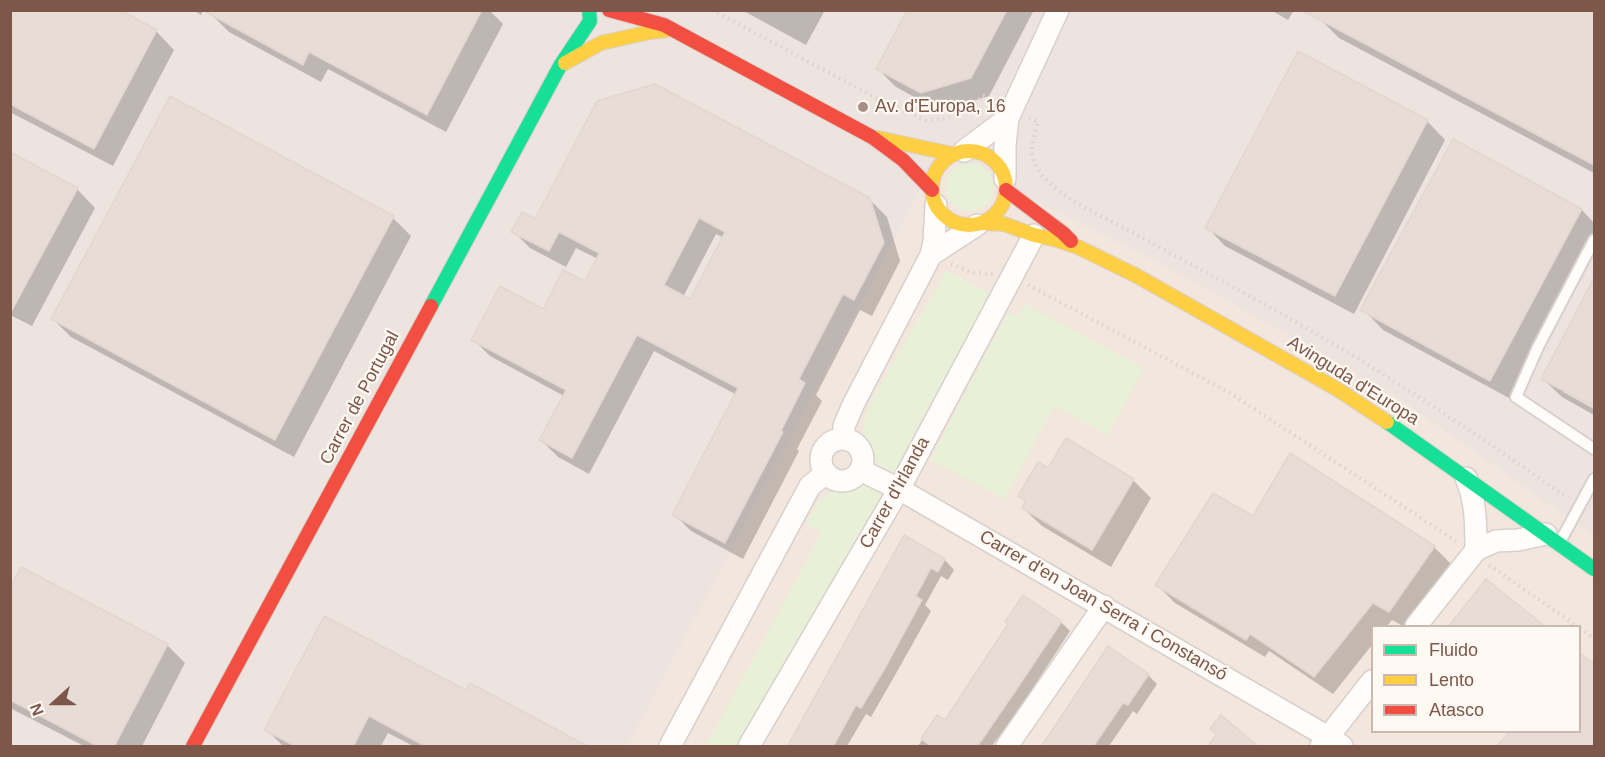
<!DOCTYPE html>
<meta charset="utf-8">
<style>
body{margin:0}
#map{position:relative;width:1605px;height:757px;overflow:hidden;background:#faf4ee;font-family:Helvetica,sans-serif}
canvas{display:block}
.frame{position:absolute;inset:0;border:12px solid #7c574a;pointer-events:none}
.legend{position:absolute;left:1371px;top:625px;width:210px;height:108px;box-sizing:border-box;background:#fff9f3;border:2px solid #cbb8af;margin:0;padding:8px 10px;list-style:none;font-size:18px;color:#7c574a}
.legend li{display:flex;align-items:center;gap:12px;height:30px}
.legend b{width:30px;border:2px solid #cbb8af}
.north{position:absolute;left:24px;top:673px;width:60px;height:60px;-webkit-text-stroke:4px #fff9f3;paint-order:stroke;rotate:249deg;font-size:16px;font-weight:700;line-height:24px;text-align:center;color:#7c574a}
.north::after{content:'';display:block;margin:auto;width:21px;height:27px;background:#7c574a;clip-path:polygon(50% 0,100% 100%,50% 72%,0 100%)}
</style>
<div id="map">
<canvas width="1605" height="757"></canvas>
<div class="frame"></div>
<ul class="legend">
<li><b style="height:8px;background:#16e098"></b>Fluido</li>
<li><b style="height:8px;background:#ffcf43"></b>Lento</li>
<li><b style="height:8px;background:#f24e42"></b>Atasco</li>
</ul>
<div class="north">N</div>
</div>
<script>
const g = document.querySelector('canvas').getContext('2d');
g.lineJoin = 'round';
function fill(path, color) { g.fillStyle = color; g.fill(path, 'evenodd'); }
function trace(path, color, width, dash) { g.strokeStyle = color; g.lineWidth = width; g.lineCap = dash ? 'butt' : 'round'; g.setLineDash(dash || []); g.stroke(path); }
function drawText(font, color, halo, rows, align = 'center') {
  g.font = font + ' Helvetica,sans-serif'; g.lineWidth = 4.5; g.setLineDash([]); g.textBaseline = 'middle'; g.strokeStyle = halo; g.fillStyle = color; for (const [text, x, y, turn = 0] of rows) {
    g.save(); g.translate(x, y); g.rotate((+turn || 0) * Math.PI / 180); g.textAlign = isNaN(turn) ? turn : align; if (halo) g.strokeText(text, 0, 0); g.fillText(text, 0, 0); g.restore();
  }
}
fill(new Path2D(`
 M940,154L1162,265L1388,391L1594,537V746H628ZM1372,626H1580V732H1372Z`), '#f3e6dc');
fill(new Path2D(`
 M10,11H1594V537L1388,391L1162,265L940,154L628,746H11Z`), '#ede4df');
fill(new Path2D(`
 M946 187a24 24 0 1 1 48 0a24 24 0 1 1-48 0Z
 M947,270L991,295L893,473L878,464L869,450L864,436L865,420L871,401Z
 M1025,304L1144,368L1108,435L1054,406L1005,499L930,460L1008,312L1018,317Z
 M858,484L883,492L739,746H706L822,532L806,525C819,494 825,492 858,484Z`), '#e8f1d8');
fill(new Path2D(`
 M10,10L156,31L174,50L113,166L10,112Z
 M193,10H203L201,15Z
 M434,10H489L503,24L446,132L328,69L321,82L229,32L211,14Z
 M742,10H825L806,45Z
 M909,10H1034L989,96L940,111L896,87L878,69Z
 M1271,10H1294L1288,20Z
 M1326,10H1594V173L1339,38L1321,20Z
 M1427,121L1445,140L1354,314L1225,246L1207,227Z
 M1453,141L1582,210L1594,223V239L1509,398L1383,330L1365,311Z
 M10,153L77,189L95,208L32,326L10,315Z
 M869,199L887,217L900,261L872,316L860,310L816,395L822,401L797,449L799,451L743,559L691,531L674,514L737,395L654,351L589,474L558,457L541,440L564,396L490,356L473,339L543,311L585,283L598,259L576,248L566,267L530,248L513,231L535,221ZM716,234L724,238L691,301L683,297Z
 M393,218L411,236L294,457L71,337L53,319Z
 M1594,282V406L1563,389V392L1594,409V415L1562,397L1543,379Z
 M1291,455L1434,547L1453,566L1410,626H1403L1392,620L1387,626H1372V645L1333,694L1269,651L1265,657L1175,603L1157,585L1253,518Z
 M1049,470L1133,480L1151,498L1111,567L1042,526L1023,508L1026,503L1020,496Z
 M905,537L945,560L954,570L948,580L941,576L925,605L931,611L894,677L871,717L866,714L847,746H788Z
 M10,591L167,645L185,663L142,746H84L10,708Z
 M1061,622L1070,631L1025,700L992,746H918L938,717L945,722Z
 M1580,654L1594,666V746H1498L1510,732H1580Z
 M1148,675L1157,684L1137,714L1133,711L1109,746H1043Z
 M467,692L586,746H413L388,733L381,746H283L266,729Z`), '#0003');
const building = new Path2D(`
 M10,10H120L157,30L94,149L10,104Z
 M202,10H482L427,115L309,52L303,65Z
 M907,10H1007L971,78L921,93L876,69Z
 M1301,10H1594V165Z
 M1298,51L1428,120L1335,296L1205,228Z
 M655,84L870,198L884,243L854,300L843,294L799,379L805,383L781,431L783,432L725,543L672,515L738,388L637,335L572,458L539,440L566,390L471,340L500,286L543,309L563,270L585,281L599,253L559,232L549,251L511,232L522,212L535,219L597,101ZM699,218L725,232L690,299L664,285Z
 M170,96L394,216L275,440L51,319Z
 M1453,139L1582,209L1490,381L1360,310Z
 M10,152L78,188L10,314Z
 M1594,278V407L1541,379Z
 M1066,438L1134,479L1092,550L1022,508L1026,501L1018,496L1038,462L1048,468Z
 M1290,453L1435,546L1389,612L1373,603L1314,677L1250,634L1246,640L1155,585L1213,493L1253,516Z
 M904,535L945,559L938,572L931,568L916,596L922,600L885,668L861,708L856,705L833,747H787Z
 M21,567L168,644L114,747H99L10,700V588Z
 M1486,579L1546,627H1448Z
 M1023,595L1062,621L1016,690L977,747H932L921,739L937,715L945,720L1008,624L1005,622Z
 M324,616L466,690L470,683L589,747H427L369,716L353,747H297L264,730Z
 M1108,646L1149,674L1128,705L1123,703L1093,747H1041Z
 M1580,653L1594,664V747H1496L1509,732H1580Z
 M1221,715L1259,747H1207L1217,734L1210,729Z`);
fill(building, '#e7dcd6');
trace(building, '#e3d6d0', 1.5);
const lane = new Path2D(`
 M1594,240L1538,347L1516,397L1594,449
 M1560,542L1594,479`);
const street = new Path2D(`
 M964,151L1008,118
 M1005,179V145L1008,118L1058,10
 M931,255L977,225
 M844,439V426L854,403L931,255L934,242L936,205
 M821 460a21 21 0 1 1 42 0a21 21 0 1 1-42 0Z
 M860,470L899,489L1328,737L1342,746
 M1466,478C1476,501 1476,525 1476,550
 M1416,626L1476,550L1496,541L1518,540L1546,534
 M670,746L810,486L826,473
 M749,746L899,489L1034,235
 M1007,746L1104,606
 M1321,746L1372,681`);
const fast = new Path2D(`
 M431,306L560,66L590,21L589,10
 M1387,422L1594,569`);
const slow = new Path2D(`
 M565,63L601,43L650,32L667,30
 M878,138L952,154
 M932 188a37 37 0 1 1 74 0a37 37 0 1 1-74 0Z
 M983,223L1004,224L1034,235L1057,240L1078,247L1137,276L1337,389L1387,422`);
const jam = new Path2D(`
 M609,10L664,25L872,137L903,160L932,190
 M1006,190L1063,233L1071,241
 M193,746L431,306`);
trace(lane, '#d9d0cb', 14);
trace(street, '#d9d0cb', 24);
trace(fast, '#dad0ca', 16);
trace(slow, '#dad0ca', 16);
trace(jam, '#dad0ca', 16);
trace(new Path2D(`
 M712,10L878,99L926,120L945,119L965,111L981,98L982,95L996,102
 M1029,118L1038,122C1036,130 1032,140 1032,149C1031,172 1055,188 1071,200C1167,251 1264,302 1357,358C1429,402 1499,450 1568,498
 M951,264L970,272L993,274
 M1028,285L1230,393L1456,541
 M1489,565L1577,626
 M1580,628L1594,639`), '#ddd2ce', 4, [1.5, 4.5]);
trace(lane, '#fefdfc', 10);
trace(street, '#fefdfc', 21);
trace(fast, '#16e098', 14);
trace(slow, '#ffcf43', 14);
trace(jam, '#f24e42', 14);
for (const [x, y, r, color] of [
 [863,107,6,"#a88e83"]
]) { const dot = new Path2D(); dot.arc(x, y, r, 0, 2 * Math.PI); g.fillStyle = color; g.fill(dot); trace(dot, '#fff9f3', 2); }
drawText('18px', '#7c574a', '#fff9f3', [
 ["Av. d'Europa, 16",875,107]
], 'left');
drawText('18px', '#7c574a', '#fff9f3', [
 ["Avinguda d'Europa",1353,381,32],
 ["Carrer de Portugal",360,398,-62],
 ["Carrer d'Irlanda",895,493,-61],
 ["Carrer d'en Joan Serra i Constansó",1103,606,30]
]);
</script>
